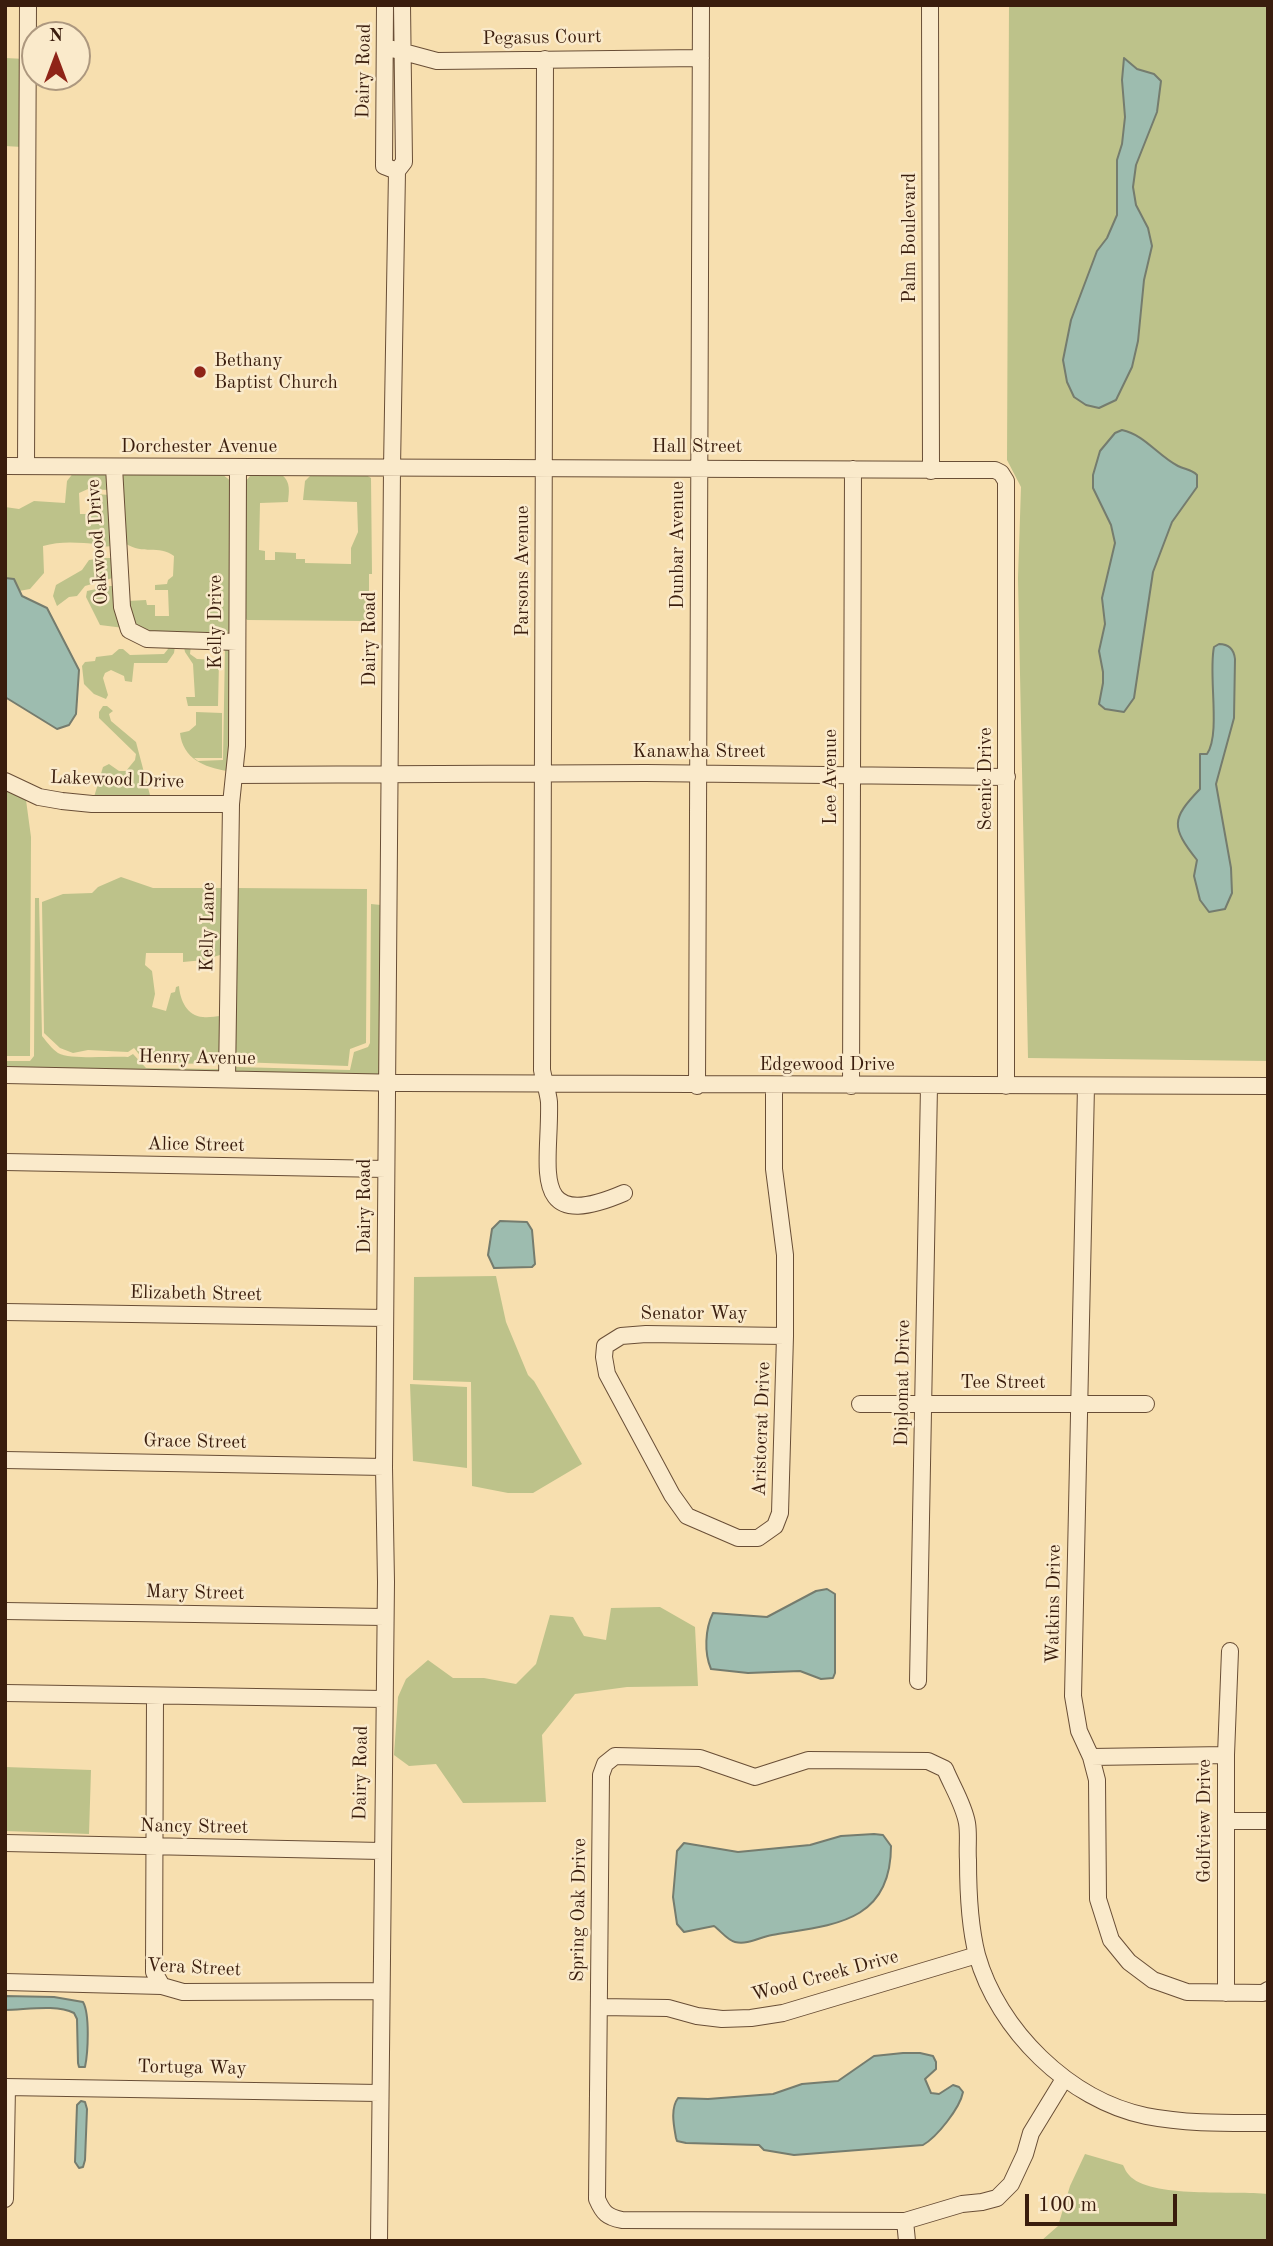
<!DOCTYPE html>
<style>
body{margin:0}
#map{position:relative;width:1273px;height:2246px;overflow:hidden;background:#f7dfaf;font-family:"Old Standard TT",serif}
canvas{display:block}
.frame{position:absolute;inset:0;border:7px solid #3a1d0d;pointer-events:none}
.north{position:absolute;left:21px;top:21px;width:70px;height:70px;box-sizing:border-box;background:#faeacb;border:2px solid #ad987f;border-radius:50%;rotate:0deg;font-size:19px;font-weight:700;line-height:28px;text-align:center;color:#3a1d0d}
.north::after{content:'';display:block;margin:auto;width:24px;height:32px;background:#8f2418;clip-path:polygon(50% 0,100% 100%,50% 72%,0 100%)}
.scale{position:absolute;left:1025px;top:2194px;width:152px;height:32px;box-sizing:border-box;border:4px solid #3a1d0d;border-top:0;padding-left:9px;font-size:21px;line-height:24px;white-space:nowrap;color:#3a1d0d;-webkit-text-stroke:5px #faeacb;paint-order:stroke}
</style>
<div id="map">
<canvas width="1273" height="2246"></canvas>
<div class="frame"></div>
<div class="north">N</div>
<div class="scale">100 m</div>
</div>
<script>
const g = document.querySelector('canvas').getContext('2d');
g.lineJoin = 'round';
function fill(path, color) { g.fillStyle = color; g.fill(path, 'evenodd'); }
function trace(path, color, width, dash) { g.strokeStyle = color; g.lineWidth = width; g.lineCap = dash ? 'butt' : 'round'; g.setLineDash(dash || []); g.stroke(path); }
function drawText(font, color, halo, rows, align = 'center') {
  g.font = font + ' "Old Standard TT",serif'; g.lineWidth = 5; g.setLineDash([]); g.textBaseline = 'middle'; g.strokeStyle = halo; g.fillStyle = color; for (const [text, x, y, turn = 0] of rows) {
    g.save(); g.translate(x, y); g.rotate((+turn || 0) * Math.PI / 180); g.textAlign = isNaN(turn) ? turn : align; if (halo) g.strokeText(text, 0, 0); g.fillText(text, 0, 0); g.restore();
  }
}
fill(new Path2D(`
 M1009,5H1268V1061L1028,1058L1018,578L1021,487L1007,460Z
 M5,58L26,59L22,147L5,146Z
 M74,472L104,473L108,478L109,490L88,489L79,493L80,514H96L95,494L110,495L113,546C99,548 96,543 84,543C70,542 56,542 43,546L44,573L30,589L19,591L14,580L5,578V507L19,509L34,501L65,503L67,481Z
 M125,474H222L232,482V636L148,633L133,623L128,601L146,600L147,605H155V616H169L168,590H155V585L167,584L168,580L173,576L174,556C158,544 144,556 125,543L122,477Z
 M258,475H282C291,482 289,492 288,502L260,503L259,550L265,551V560H275V552L296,553V559H305V563L351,564V548L358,532L357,502L303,500L305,481L311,475H366L371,478L372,574H369V617L363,621L247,620L244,616L245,482L250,476Z
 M103,558H115L116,577L85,586L77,596L69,597L57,606L53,596L56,585L82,570L89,560Z
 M110,586H117L124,628L100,625L86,597L87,591Z
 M166,645L175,646L174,653L167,663H134L132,682L125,681L124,676L111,670L105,673L103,678L108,695L106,699L94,694L84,684L82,666L85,662L95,661L96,657L112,655L119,649H123L130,655L164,654L168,649Z
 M191,645L190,654L197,659L219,660L218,706H188L186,697H195L193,664L185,652L184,647Z
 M225,647L230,648L232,733L227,771C204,767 183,759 180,733L189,731L196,725V712L222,713V758H194L198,761L223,760Z
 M103,706H107L113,711L109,714L111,721L136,742L151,799L94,797L103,767L109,764L119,771H126L135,760L136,754L99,718V712Z
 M5,788L26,800L31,837L30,1056H5Z
 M121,877L153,888H221L223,954L204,960L183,962V953H146L145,965L152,971L155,994L152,1007L166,1011L171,993L175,992L176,987L179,986C180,1000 187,1016 203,1017C209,1018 215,1016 221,1016V1059L219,1064L146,1063L134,1048L128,1052L88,1050L73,1053L60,1048L44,1033L42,902L63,894L92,893L98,887Z
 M236,888L367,889L366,1043L350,1049L348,1066L238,1062L235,1053Z
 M35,898H39L42,1036C47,1042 52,1049 58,1053C71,1060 110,1056 128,1057L133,1054L146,1068L219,1069L234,1064L236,1067L350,1070L354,1052L368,1047L370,1043L371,904L381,905L382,1077L5,1069V1061H30L34,1056Z
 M496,1276L506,1322L528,1375L534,1381L582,1464L533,1493H508L472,1486L471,1382L413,1380L414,1277Z
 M410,1384L467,1387V1468L413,1461Z
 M660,1607L695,1627L698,1686L627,1687L575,1694L542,1735L546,1802L463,1803L436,1764L409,1766L394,1755L398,1697L406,1679L428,1660L453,1678H484L516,1684L536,1664L550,1615L573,1617L584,1636L606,1640L611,1608Z
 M5,1767L91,1770L89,1834L5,1831Z
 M1085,2154L1123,2165C1125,2169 1126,2172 1129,2175C1149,2199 1236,2190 1268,2194V2241H1041L1058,2226L1070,2186Z`), '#bdc28a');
const water = new Path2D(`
 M1124,58L1137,69L1154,74L1161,81L1157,112L1136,165L1133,187L1136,205L1148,228L1152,246L1144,280L1138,341L1132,367L1116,400L1099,408L1086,405L1074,397L1067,382L1063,360L1071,320L1097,251L1107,238L1117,215V160L1122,144L1125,117L1122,80Z
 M1122,430C1145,435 1157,455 1178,466C1186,470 1191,469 1197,475V487L1172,522L1153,572L1134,698L1124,712L1105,709L1099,704L1103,683V672L1099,651L1105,624L1102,598L1115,543L1111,525L1093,488V475L1100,451L1115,433Z
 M5,578L14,579L22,596L47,608L79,670L76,714L69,725L57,729L5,697Z
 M1219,644C1229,644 1234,650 1235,659L1234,718L1216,784L1231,868L1232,893L1225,909L1209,912L1200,900L1194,876L1197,860C1171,827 1171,819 1200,789V754H1207C1221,734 1208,674 1214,647Z
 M500,1221L527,1222L532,1230L535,1264L532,1267L494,1268L488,1255L492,1229Z
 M827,1589L835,1594V1673L833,1678L821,1679L800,1671L748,1673L711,1669C704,1653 705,1629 713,1613L767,1617L816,1591Z
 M874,1834L883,1835L891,1846C891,1924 831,1925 772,1935C760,1937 748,1945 735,1942C727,1940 721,1931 714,1926L684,1932L677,1924L673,1897L677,1851L684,1843L738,1852L810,1845L841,1836Z
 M5,1996L54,1997L83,2002C90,2014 88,2053 85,2067H79L78,2063L77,2019L74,2013C56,2004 25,2010 5,2010Z
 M903,2053H920L933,2056L936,2062V2069L925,2079L931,2093L939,2094L953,2085L959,2087L963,2092C960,2108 937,2137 923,2145L794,2155L764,2150L759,2145L686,2143L677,2141L676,2138C674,2126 670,2109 678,2098L708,2099L773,2094L802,2084L838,2081L874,2056Z
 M81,2101L85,2102L87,2109L85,2160L83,2167L79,2168L75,2162L77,2105Z`);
fill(water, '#9dbcaf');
trace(water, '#757c6e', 2);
const minor = new Path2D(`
 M385,5L384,166L397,171
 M930,5L931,471
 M385,47L437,61L701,58
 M545,59L542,1070C544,1081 548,1092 549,1102C551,1165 526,1235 624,1193
 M5,466L995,470L1001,473L1006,481V1086
 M26,466L28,5
 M114,467L122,607L129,630L147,639L237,642
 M234,775L646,773L1007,777
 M5,781L39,797L62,801L92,804H231
 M5,1075L405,1083L1268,1086
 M227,1079L231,804L237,746L238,468
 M697,1086L701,5
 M774,1086V1169L785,1255V1336L780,1513L775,1526L758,1538H738L687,1516L672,1495L607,1374L604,1357L605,1346L621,1336L646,1334L785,1336
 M851,1086L853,469
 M1086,1086L1073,1696L1079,1731L1091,1757L1097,1780L1098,1899L1111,1940L1129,1962L1153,1980L1187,1992L1263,1993L1268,1990
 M5,1162L386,1169
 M5,1312L385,1318
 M860,1404H1146
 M5,1460L384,1467
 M5,1611L384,1617
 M918,1681L929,1086
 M5,1693L383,1699
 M155,1696L154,1972L162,1986
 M1091,1757L1226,1755
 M1226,1821H1268
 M5,1843L381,1851
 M5,1982L162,1986L183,1992L380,1991
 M1226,1993V1755L1230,1651
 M599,2007L668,2008L697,2016L722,2019L751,2018L783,2013L977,1955
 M1064,2079L1031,2133L1025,2154L1011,2184L997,2198L982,2202L962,2204L905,2221L622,2220C607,2217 603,2213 597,2199L601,1775L605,1764L615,1756L700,1758L755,1777L808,1760L928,1761L945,1769C952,1786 964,1805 967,1823C969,1835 967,1848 968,1860C968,1891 969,1924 977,1955C998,2030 1069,2100 1146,2116C1187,2124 1227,2123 1268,2123
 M5,2087L379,2093
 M5,2199L7,2087
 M905,2221L907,2241
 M379,2241L386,1582L384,1467L392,468L397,171L404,162L402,5`);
trace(minor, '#694e36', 18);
trace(minor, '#faeacb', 16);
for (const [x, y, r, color] of [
 [200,372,7,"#8f2418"]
]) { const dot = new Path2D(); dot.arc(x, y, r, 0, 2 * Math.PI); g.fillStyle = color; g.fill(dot); trace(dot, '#faeacb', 2.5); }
drawText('19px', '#3a1d0d', '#faeacb', [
 ["Pegasus Court",542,38,-1],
 ["Dairy Road",364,71,-89],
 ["Palm Boulevard",910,238,-90],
 ["Dorchester Avenue",199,447],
 ["Hall Street",697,447],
 ["Oakwood Drive",98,542,-94],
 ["Dunbar Avenue",678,545,-90],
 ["Parsons Avenue",523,571,-90],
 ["Kelly Drive",216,622,-90],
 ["Dairy Road",370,639,-90],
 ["Kanawha Street",699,752],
 ["Lee Avenue",831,777,-90],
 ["Scenic Drive",986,779,-90],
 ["Lakewood Drive",117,780,2],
 ["Kelly Lane",208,927,-89],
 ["Henry Avenue",197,1058,1],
 ["Edgewood Drive",827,1065],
 ["Alice Street",196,1145,1],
 ["Dairy Road",365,1206,-90],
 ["Elizabeth Street",196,1294,1],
 ["Senator Way",694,1314],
 ["Diplomat Drive",903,1383,-89],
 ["Tee Street",1003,1383],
 ["Aristocrat Drive",762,1429,-88],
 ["Grace Street",195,1442,1],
 ["Mary Street",195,1593,1],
 ["Watkins Drive",1054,1604,-89],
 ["Dairy Road",361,1773,-89],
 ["Golfview Drive",1205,1821,-90],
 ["Nancy Street",194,1827,1],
 ["Spring Oak Drive",579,1910,-89],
 ["Vera Street",194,1968,3],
 ["Wood Creek Drive",825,1976,-15],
 ["Tortuga Way",192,2068,1]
]);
drawText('19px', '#3a1d0d', '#faeacb', [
 ["Bethany",214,361],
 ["Baptist Church",214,383]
], 'left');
</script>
